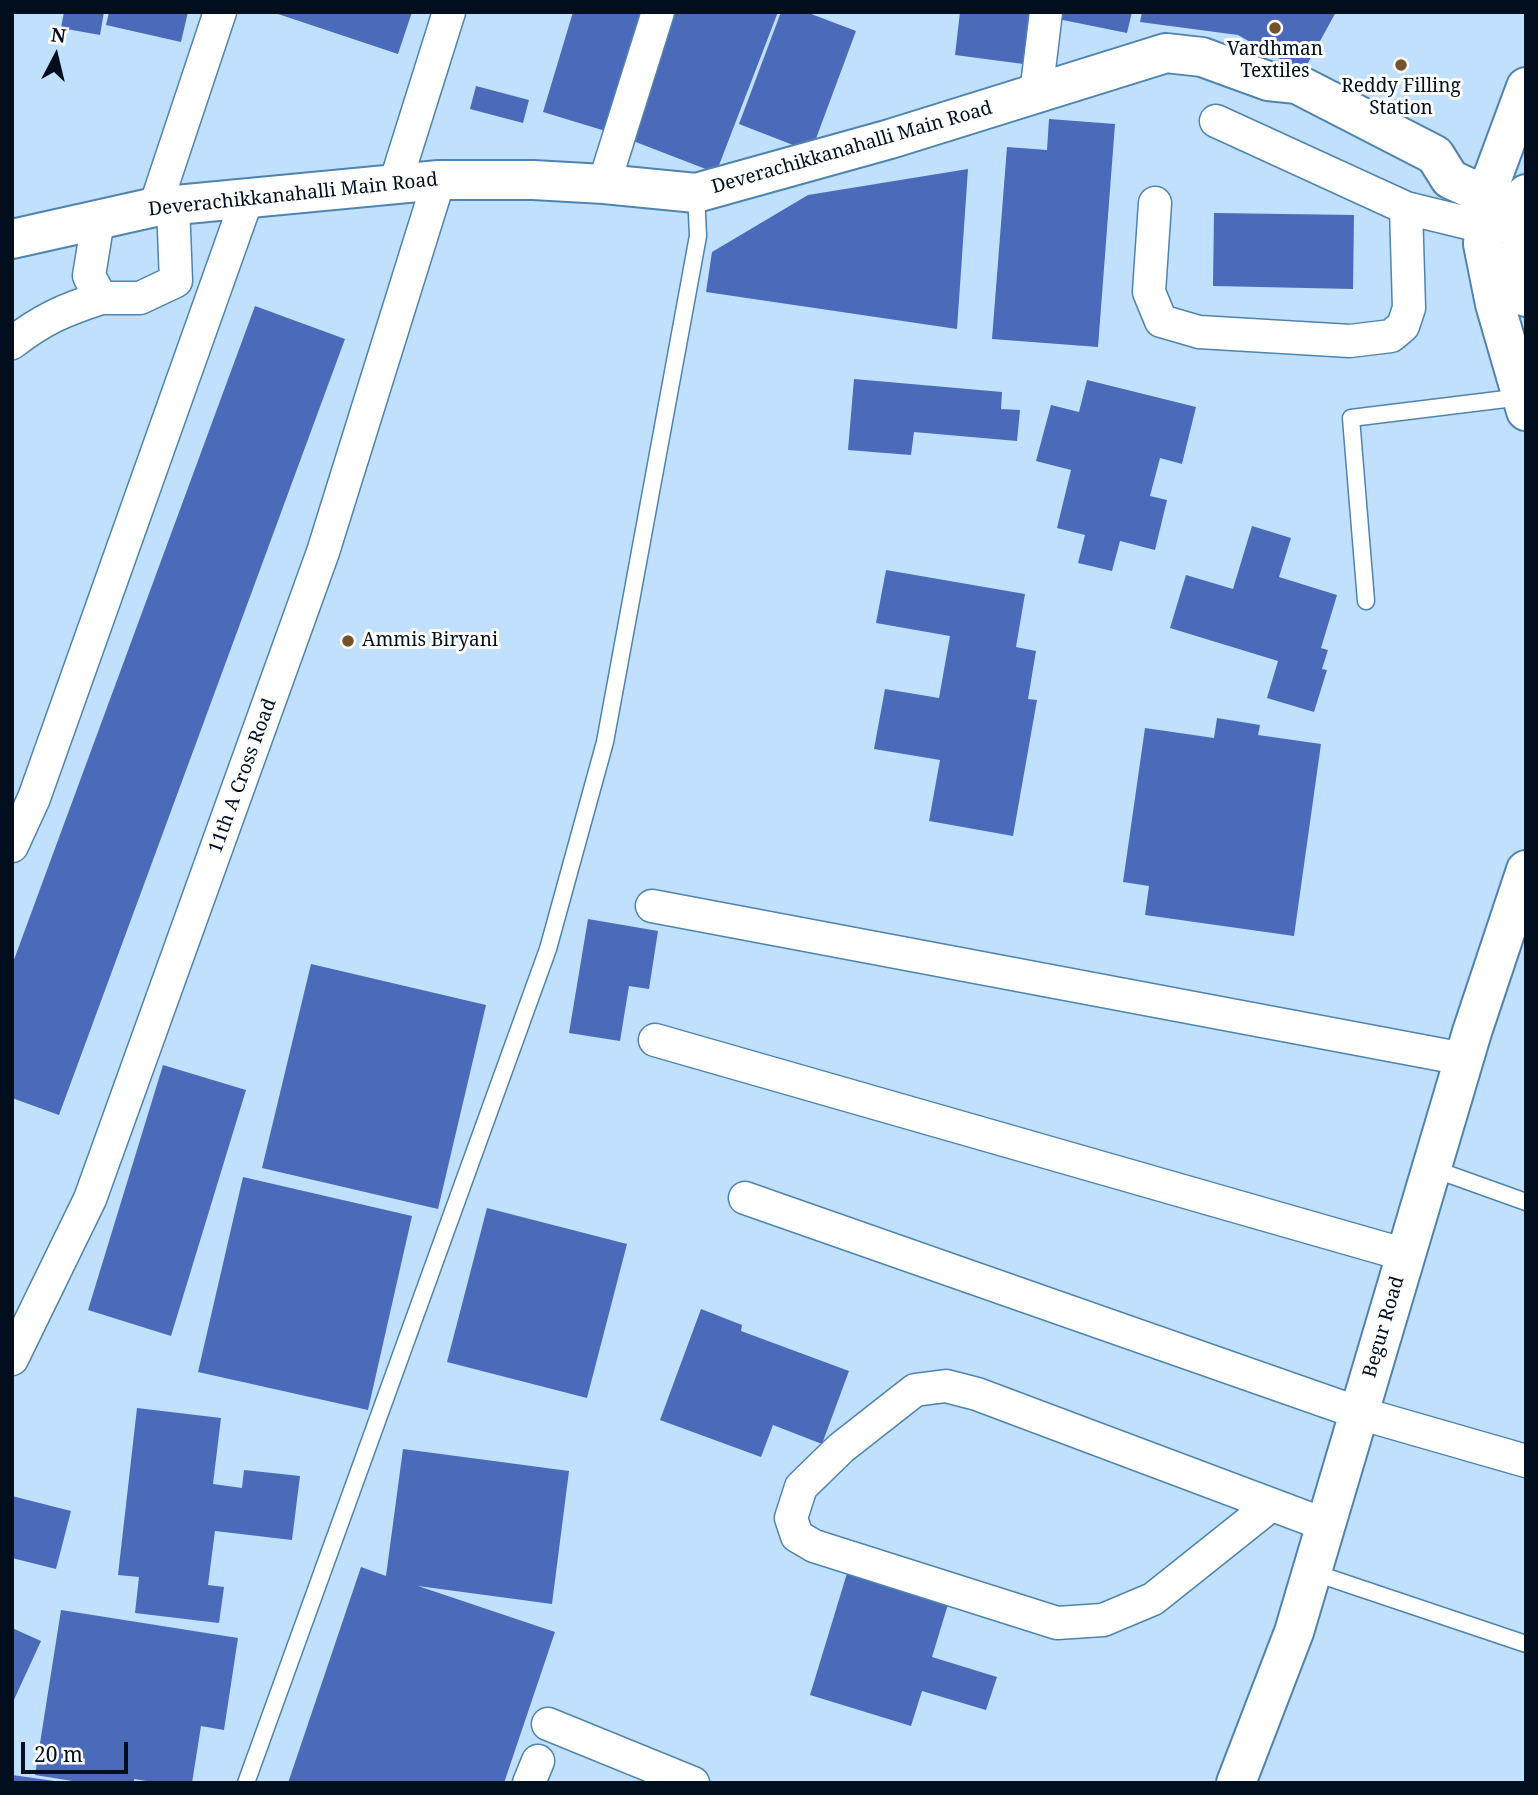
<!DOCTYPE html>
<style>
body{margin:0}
#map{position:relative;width:1538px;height:1795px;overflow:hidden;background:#c0e0fe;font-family:"Noto Serif",serif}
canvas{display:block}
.frame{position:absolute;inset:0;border:14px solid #000e1e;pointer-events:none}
.north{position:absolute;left:21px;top:21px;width:70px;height:70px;-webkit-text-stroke:5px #fdfdfd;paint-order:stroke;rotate:7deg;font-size:19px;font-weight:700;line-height:28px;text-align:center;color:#000e1e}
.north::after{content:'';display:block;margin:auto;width:24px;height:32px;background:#000e1e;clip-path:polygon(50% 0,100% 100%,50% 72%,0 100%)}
.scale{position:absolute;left:21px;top:1742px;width:107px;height:32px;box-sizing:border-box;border:4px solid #000e1e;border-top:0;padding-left:9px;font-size:21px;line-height:24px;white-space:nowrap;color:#000e1e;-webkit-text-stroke:5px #fdfdfd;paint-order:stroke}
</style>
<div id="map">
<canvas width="1538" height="1795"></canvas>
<div class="frame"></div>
<div class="north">N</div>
<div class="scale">20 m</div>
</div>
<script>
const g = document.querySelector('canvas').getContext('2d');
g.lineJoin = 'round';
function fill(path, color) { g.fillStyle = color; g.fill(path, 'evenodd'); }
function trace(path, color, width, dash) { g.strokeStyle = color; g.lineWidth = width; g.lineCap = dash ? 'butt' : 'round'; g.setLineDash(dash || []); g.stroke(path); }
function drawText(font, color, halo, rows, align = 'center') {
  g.font = font + ' "Noto Serif",serif'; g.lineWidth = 6; g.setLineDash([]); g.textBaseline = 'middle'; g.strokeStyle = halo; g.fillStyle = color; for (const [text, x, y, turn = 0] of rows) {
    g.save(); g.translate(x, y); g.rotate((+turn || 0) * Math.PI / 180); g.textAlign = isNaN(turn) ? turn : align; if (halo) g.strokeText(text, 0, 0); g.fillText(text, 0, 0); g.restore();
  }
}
fill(new Path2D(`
 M64,12H104L100,35L61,28Z
 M109,12H188L181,42L106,25Z
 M272,12H412L398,54Z
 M573,12H647L612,133L543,112Z
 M676,12H778L716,173L628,139Z
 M781,12H806L856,31L811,152L739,124Z
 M960,12H1038L1031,65L955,55Z
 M1054,12H1132L1127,33L1053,18Z
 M1142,12H1336L1303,72L1238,35L1140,22Z
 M476,86L529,100L523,123L470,109Z
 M1049,119L1115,124L1098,347L992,339L1007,147L1047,150Z
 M968,169L957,329L706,292L712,252L808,195Z
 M1214,213L1354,215L1353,289L1213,286Z
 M255,306L345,339L59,1115L12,1098V965Z
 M854,379L1002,392L1001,409L1020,410L1017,441L914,432L911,455L848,450Z
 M1087,380L1196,407L1182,464L1160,458L1150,496L1167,500L1155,550L1120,541L1112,571L1078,563L1085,535L1057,528L1071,470L1036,461L1051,405L1079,412Z
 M1252,526L1291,538L1279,577L1337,595L1321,648L1328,650L1322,669L1327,670L1314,712L1267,698L1278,661L1170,628L1186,575L1233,589Z
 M886,570L1025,594L1016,647L1036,651L1028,699L1037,700L1013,836L929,821L940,760L874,749L885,689L939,698L950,636L876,623Z
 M1217,718L1260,725L1258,735L1321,744L1294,936L1145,915L1149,886L1123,882L1145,728L1214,738Z
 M588,919L658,931L649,989L629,986L620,1041L569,1033Z
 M311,964L486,1005L438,1209L262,1168Z
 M163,1065L246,1090L171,1336L88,1310Z
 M243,1177L412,1216L368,1410L198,1372Z
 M487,1208L627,1244L587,1398L447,1362Z
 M701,1309L742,1325L741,1331L849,1371L822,1444L773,1425L761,1457L660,1420Z
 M137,1408L221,1418L213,1484L242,1488L244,1470L300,1476L292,1540L215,1531L208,1585L224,1587L219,1623L135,1613L139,1577L118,1575Z
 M403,1449L569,1471L552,1604L418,1586L555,1632L504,1783H288L361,1567L386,1576Z
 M12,1496L71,1511L56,1569L12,1558Z
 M848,1570L949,1601L932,1657L997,1677L986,1710L922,1691L911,1726L810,1695Z
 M61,1610L238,1638L224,1730L201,1726L192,1783H159L134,1779V1783H85L35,1775Z
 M12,1628L41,1641L12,1704Z
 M12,1775L55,1781V1783H12Z`), '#4b6aba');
const service = new Path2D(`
 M1366,601L1351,418L1522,397
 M1431,1168L1526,1202
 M1312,1572L1526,1644
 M246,1783L548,949L605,742L698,236L696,193`);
const minor = new Path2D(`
 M1036,94L1046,12
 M1216,121L1406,208L1484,227
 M395,184L449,12
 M604,184L658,12
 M1155,203L1149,292L1161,321L1199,332L1350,341L1391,336L1403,326L1409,308L1406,208
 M155,207L220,12
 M98,220L89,276L101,298H140L176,281L173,206
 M12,343C43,319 64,310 101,298
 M12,846L34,798L247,199
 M652,906L1464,1059
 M655,1040L1406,1255
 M745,1198L1359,1413L1526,1461
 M12,1359L90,1199L323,552L439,180
 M1271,1505L1153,1599L1103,1620L1057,1623L814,1546L797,1536L791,1518L801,1487L841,1448L915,1390L946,1386L977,1394L1326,1525
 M548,1724L693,1783
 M529,1783L538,1761`);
const tertiary = new Path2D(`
 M12,239L155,207L439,180H533L604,184L696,193L890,139L1166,53L1202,57L1268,81L1297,84L1435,155L1450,179L1517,210`);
const secondary = new Path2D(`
 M1526,87L1486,195L1483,244L1495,304L1526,411
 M1526,194L1520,227L1526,297
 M1236,1783L1294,1632L1472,1032L1526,870`);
trace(service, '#4f83b0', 19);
trace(minor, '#4f83b0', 35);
trace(tertiary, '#4f83b0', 42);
trace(secondary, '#4f83b0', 42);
trace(service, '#fff', 16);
trace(minor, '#fff', 32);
trace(tertiary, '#fff', 38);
trace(secondary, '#fff', 38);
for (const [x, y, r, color] of [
 [1275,28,7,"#76522c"],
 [1401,65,7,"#76522c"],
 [348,641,7,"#76522c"]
]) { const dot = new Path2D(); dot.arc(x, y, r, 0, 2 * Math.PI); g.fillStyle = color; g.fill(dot); trace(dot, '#fdfdfd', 2.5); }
drawText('19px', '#000e1e', '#fdfdfd', [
 ["Vardhman",1275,50],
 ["Textiles",1275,72],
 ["Reddy Filling",1401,87],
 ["Station",1401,109],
 ["Ammis Biryani",362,641,"left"]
]);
drawText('19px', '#000e1e', '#fdfdfd', [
 ["Deverachikkanahalli Main Road",852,148,-16],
 ["Deverachikkanahalli Main Road",293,195,-6],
 ["11th A Cross Road",243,776,-70],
 ["Begur Road",1384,1327,-74]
]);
</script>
